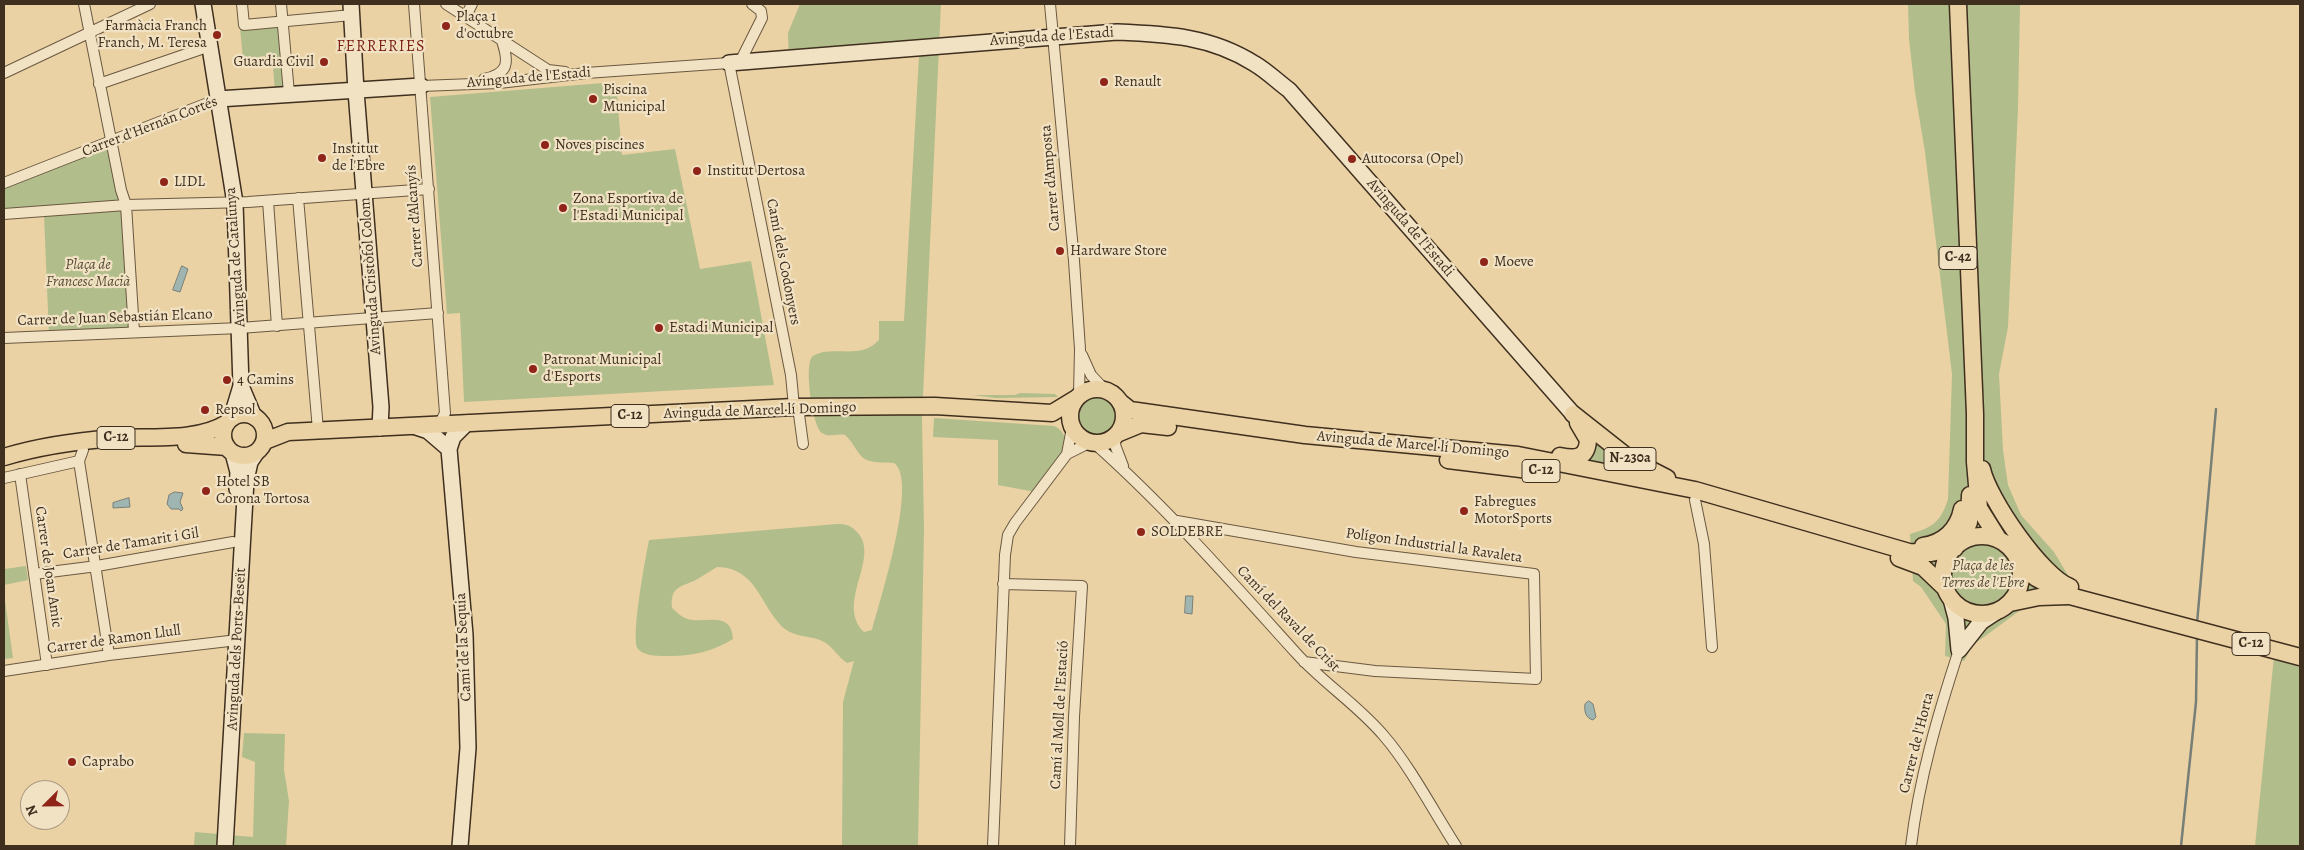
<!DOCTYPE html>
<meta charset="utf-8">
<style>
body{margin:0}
#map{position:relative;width:2304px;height:850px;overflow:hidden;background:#ebd2a4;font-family:Alegreya,serif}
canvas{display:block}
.frame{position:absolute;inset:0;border:5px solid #3f2f1f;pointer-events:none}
.north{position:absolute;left:20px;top:780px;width:50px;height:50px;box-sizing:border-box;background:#f2e2c4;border:1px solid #aa9a82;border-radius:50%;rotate:247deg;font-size:14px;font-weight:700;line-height:20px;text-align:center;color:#3f2f1f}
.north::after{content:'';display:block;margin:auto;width:18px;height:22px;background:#8f2418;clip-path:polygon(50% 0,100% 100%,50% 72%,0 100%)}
</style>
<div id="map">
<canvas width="2304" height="850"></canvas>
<div class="frame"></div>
<div class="north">N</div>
</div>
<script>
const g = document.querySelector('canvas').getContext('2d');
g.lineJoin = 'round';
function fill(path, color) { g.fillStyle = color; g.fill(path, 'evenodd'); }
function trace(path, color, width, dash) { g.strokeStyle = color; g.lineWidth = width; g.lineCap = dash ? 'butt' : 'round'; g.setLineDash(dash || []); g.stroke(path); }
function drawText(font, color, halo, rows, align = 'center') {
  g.font = font + ' Alegreya,serif'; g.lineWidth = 4.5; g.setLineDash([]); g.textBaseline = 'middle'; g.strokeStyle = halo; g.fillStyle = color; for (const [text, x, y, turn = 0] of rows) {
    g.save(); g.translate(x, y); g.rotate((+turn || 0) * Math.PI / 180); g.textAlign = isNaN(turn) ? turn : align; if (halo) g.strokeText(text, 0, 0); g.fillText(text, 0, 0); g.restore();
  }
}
fill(new Path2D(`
 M800,4H941L922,418L924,529L918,846H842L843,702L854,661L847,663C838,657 833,647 824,642C812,635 796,638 785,629C760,607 758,568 717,567C710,571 703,576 696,580C680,587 670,587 672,608C676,611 680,616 685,618C702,626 731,608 733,639C713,651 694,656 671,656C661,656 645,657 638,649C630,639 646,556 649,540L837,524C845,524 850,525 855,530C884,555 834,602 864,632L872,630C879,603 919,480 894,463C884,462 870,464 862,457C856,451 853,442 845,435C837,433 828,438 822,433C813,428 803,363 813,356C833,344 860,361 879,340V321H904L919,56L789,65L788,33Z
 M1908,4H2020L2018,108L2008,327L1999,374L2003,450L2008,485L2021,515L2054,552L2069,577L2068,606L2041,604L2022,609L1973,645L1964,661L1945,656L1946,624L1921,587L1913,581L1910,534C1932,528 1941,522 1948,499L1952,374L1925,152L1915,92L1909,39Z
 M280,25L284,86L275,91L273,67H266L265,56L243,59L240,28Z
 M616,82L622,155L675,149L700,269L751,261L774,385L464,402L460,313L447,314L430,97Z
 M112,141L121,190L134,331L49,336L44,215L4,213V183Z
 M1020,393L1055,394L1058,397L996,398L973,395H1015Z
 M1076 416a20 20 0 1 1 40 0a20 20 0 1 1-40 0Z
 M934,418L1054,426C1083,439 1046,477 1035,492L998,485V440L933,437Z
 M1591,439L1665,480L1575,463Z
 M26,566L28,580L4,585V569Z
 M4,593L13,658L4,659Z
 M2274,656L2300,662V846H2255Z
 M244,733L285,734L284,770L289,801L286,846H194L195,832L253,837L255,762L242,757Z`), '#b1bd8b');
const water = new Path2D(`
 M182,266L188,269L180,292L173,290Z
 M175,492L183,493L180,502L183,509L181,511L179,509H171L167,504L169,495Z
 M129,498L130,507L113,508V503Z
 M1186,596H1193L1192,614L1185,613Z
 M1589,701L1593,704L1596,717L1593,720C1585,718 1584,710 1585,704Z`);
fill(water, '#9eb5b2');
trace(water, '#787f77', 1);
trace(new Path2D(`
 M2197,623L2216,409
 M2181,846L2196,702L2197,636`), '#787f77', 2.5);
const street = new Path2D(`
 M84,4L121,190L126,205L134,331
 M242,4L244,25L352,15
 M281,4L289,93
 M414,4L445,413L439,425
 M446,4L548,70L565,72
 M1050,4L1074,261L1080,349L1079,395
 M466,16L472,4
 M740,62L762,18L761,11L752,4
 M4,73L150,4
 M484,79C509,74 509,62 502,41
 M99,84L210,46
 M421,86L499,83L586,73L729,63L791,375L794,407
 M4,183L218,99
 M298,198L318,430
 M268,201L277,326
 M4,214L126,205L248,202L429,189
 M4,338L240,328L438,313
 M1082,355L1091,375L1105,390
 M798,407L803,444
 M1116,435L1115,445L1123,466
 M1094,443C1167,508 1231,581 1296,653C1323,683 1358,705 1384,736C1410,766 1434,812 1456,846
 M1067,454L1072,428
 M79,461L109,655
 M79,461L83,450
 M20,474L47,665
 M4,478L79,461
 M1695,500L1704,544L1712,647
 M1177,521L1356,552L1534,574L1536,679L1375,671L1304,662
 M34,574L97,566L233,542
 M1003,584L1082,586L1074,717L1070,846
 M4,671L109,655L229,641
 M993,846L1005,555L1008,535L1015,523L1067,454L1089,443
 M1911,846C1919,779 1938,714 1959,650`);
const secondary = new Path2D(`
 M203,4L235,203L241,386L231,419
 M351,4L356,91L381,407L380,428
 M729,63L1117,32C1167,34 1211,36 1255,64C1267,71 1278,82 1289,90L1573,414
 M218,99L421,86
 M241,386L254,417
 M413,426L428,431L449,449
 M233,453L238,472L237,489
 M1951,599L1956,618L1959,650
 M1959,650L1981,622L1996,612
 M225,846L246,480L250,462L256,453
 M460,846L468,748L465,635L449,449L453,437L467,423`);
const primary = new Path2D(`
 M1958,4L1975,414V462L1979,508L1999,540
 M1070 416a27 27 0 1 1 54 0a27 27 0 1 1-54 0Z
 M1120,402L1130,410L1305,435L1518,455L1695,490L1909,552L1931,553L1955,548
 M223 435a21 21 0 1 1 42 0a21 21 0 1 1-42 0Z
 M1573,414L1630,459L1667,478
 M1119,433L1141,424L1168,427
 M265,441L288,432L794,407L935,406L1052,413L1075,399
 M186,444L227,447
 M1560,456C1575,459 1587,459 1588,440L1578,423
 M4,457C40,446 76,441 114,438C149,436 197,442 227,423
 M1448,460L1545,472
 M1982,469C1988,498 2042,577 2070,587
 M1943 575a39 39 0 1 1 78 0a39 39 0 1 1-78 0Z
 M1960,543L1969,522L1970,495
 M1923,546C1943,543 1958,530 1962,509
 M1899,558L1923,567L1946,589
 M2019,563L2036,578L2070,596L2300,657
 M2010,603L2039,597L2068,596`);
trace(street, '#6a5840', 12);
trace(secondary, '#3f2f1f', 18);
trace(primary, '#3f2f1f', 19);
trace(street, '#f2e2c4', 10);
trace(secondary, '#f2e2c4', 15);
trace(primary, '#ebd2a4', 16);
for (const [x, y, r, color] of [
 [446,26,5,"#8f2418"],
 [217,35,5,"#8f2418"],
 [324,62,5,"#8f2418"],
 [1104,82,5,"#8f2418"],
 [593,99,5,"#8f2418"],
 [545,145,5,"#8f2418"],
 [322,158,5,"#8f2418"],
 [1352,159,5,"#8f2418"],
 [697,171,5,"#8f2418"],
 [164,182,5,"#8f2418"],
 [563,208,5,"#8f2418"],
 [1060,251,5,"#8f2418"],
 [1484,262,5,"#8f2418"],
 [659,328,5,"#8f2418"],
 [533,369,5,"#8f2418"],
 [227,380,5,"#8f2418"],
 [205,410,5,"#8f2418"],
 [206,491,5,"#8f2418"],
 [1464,511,5,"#8f2418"],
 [1141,532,5,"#8f2418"],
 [72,762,5,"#8f2418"]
]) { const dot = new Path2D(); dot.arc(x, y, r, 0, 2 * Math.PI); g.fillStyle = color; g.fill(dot); trace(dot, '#f2e2c4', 2); }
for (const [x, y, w] of [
 [1958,258,38],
 [630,416,38],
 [116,438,38],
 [1630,459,52],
 [1541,471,38],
 [2251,644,38]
]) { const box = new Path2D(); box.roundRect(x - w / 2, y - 11.5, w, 23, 4); g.fillStyle = '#f2e2c4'; g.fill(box); trace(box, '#3f2f1f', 1); }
drawText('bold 14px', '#3f2f1f', null, [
 ["C-42",1958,258],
 ["C-12",630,416],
 ["C-12",116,438],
 ["N-230a",1630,459],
 ["C-12",1541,471],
 ["C-12",2251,644]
]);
drawText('15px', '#3f2f1f', '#f2e2c4', [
 ["Plaça 1",456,17],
 ["d'octubre",456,34],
 ["Farmàcia Franch",207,26,"right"],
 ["Franch, M. Teresa",207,43,"right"],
 ["Guardia Civil",314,62,"right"],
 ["Renault",1114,82],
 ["Piscina",603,90],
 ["Municipal",603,107],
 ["Noves piscines",555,145],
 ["Institut",332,149],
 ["de l'Ebre",332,166],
 ["Autocorsa (Opel)",1362,159],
 ["Institut Dertosa",707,171],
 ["LIDL",174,182],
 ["Zona Esportiva de",573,199],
 ["l'Estadi Municipal",573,216],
 ["Hardware Store",1070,251],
 ["Moeve",1494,262],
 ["Estadi Municipal",669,328],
 ["Patronat Municipal",543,360],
 ["d'Esports",543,377],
 ["4 Camins",237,380],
 ["Repsol",215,410],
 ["Hotel SB",216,482],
 ["Corona Tortosa",216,499],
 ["Fabregues",1474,502],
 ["MotorSports",1474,519],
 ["SOLDEBRE",1151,532],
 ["Caprabo",82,762]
], 'left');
drawText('15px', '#3f2f1f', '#f2e2c4', [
 ["Avinguda de l'Estadi",1052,37,-4],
 ["Avinguda de l'Estadi",529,78,-5],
 ["Carrer d'Hernán Cortés",150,127,-21],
 ["Carrer d'Amposta",1051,178,-95],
 ["Carrer d'Alcanyís",415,216,-94],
 ["Avinguda de l'Estadi",1410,228,49],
 ["Avinguda de Catalunya",236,257,-94],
 ["Camí dels Codonyers",783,262,79],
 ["Avinguda Cristòfol Colom",371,276,-94],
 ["Carrer de Juan Sebastián Elcano",115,318,-2],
 ["Avinguda de Marcel·lí Domingo",760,411,-2],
 ["Avinguda de Marcel·lí Domingo",1413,445,5],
 ["Carrer de Tamarit i Gil",131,544,-9],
 ["Polígon Industrial la Ravaleta",1434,546,8],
 ["Carrer de Joan Amic",48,567,82],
 ["Camí del Raval de Crist",1288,619,46],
 ["Carrer de Ramon Llull",114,640,-8],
 ["Camí de la Sequia",464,647,-93],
 ["Avinguda dels Ports-Beseït",237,649,-87],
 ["Camí al Moll de l'Estació",1060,715,-87],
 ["Carrer de l'Horta",1917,743,-76]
]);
drawText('italic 15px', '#564b35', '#f2e2c4', [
 ["Plaça de",88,265],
 ["Francesc Macià",88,282],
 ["Plaça de les",1983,566],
 ["Terres de l'Ebre",1983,583]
]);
g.letterSpacing = '1px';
drawText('16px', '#7a1f14', '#f2e2c4', [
 ["FERRERIES",381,47]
]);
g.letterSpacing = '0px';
</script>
